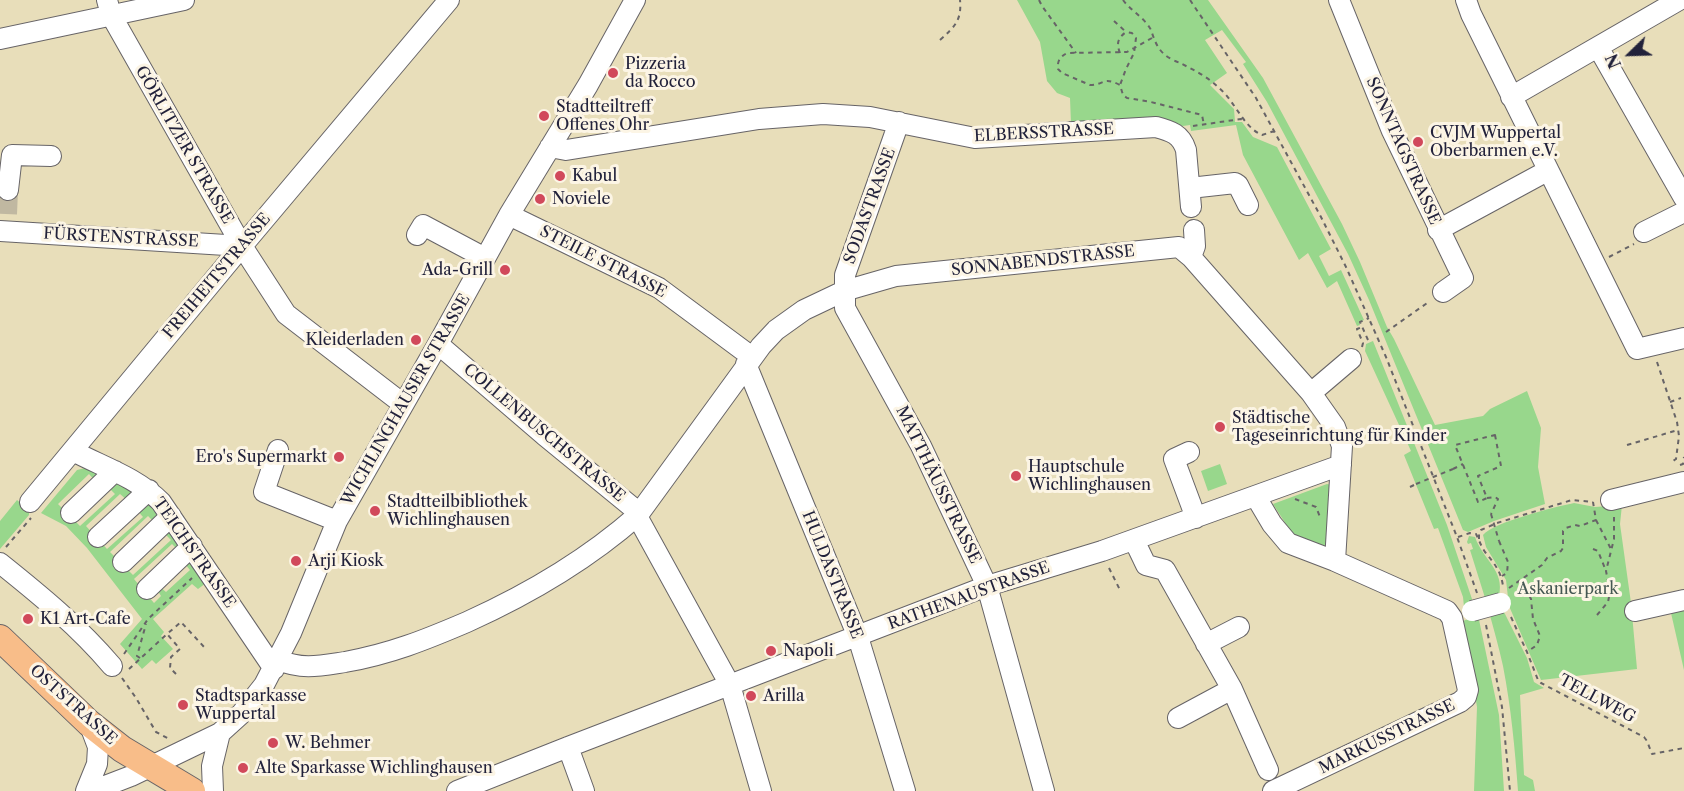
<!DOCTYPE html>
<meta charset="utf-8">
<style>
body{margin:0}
#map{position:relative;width:1684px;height:791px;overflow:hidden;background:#e8deba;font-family:"Libre Caslon Text",serif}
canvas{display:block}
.north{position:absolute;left:1600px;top:24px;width:60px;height:60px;-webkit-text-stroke:4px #fcf5e5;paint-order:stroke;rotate:247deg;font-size:16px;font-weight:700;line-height:24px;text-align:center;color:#22223b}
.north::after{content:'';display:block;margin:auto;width:21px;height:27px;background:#22223b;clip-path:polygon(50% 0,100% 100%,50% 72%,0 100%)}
</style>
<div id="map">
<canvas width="1684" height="791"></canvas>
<div class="north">N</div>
</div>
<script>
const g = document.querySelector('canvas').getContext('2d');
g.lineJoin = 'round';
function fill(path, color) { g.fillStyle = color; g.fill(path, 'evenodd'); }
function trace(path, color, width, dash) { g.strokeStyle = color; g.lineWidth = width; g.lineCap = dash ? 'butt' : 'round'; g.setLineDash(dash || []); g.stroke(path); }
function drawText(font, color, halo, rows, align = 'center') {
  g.font = font + ' "Libre Caslon Text",serif'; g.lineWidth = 6; g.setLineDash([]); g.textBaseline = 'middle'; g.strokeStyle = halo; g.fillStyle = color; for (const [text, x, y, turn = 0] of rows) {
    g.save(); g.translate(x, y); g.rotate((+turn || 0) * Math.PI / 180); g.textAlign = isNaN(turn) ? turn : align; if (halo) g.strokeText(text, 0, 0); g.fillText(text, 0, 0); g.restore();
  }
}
fill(new Path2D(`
 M1017,0H1208L1263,78L1342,224L1360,262L1387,327L1394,339L1435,425L1483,416L1490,409L1527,391L1541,428L1538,467L1545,504L1494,521L1468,532L1463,530L1369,300L1348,254L1267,102L1243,64L1246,62L1222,30L1205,40L1227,73L1210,85L1234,109L1235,122H1242L1253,137L1277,147L1331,249L1319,256L1329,276L1341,270L1364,320L1359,322L1360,325L1357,326L1337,281L1327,288L1308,253L1299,260L1243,155L1236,125L1191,131L1190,125L1183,126L1161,121L1071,124L1070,98L1057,93L1047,81L1040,42Z
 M1373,341L1447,525L1474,605L1464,607L1463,597L1438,528L1434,529L1404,455L1411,451L1365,351L1366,344Z
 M1220,464L1227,484L1208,491L1201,471Z
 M85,468L101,475L96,482L89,474L58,504L80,526L115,494L108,487L114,481L136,493L128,501L120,494L86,526L107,549L143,517L136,509L146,501L160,517L155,523L148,516L110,552L133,575L171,540L163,532L169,529L182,548L179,551L172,544L134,579L154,603L161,596L158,591L159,586L166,592L190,570L184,563L189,558L206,583L198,589L192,584L153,619L164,632L161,636L173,649L156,664L152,660L142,669L120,644L142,619L87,548L66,526L41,513L77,470Z
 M1327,484L1332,485L1327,545L1324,547L1293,535L1273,504Z
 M17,500L29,510V515L0,549V521Z
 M1574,503L1595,507L1622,505L1620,524L1631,603L1637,669L1541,680L1509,606L1506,580L1486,547L1483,535C1494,522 1555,507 1574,503Z
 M1469,536L1475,537C1483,560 1505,570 1499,596L1486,601L1470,550L1473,549L1471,543L1468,544L1467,542Z
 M1502,608L1527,658L1534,682L1544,688L1520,695L1524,775L1533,780L1535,791H1518C1515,749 1511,707 1503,666C1499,648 1494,630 1489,612Z
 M1684,610V670L1671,613Z
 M1478,615L1499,715L1504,791H1474L1477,707L1463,621Z`), '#98d78c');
trace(new Path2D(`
 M7,214L8,190`), '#c0b8a1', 20, [20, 10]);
const minor = new Path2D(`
 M107,0L111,15L242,246L286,314L403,404
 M1339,0L1392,131L1463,278L1443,292
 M1466,0L1471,14L1637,349L1684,338
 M0,39L184,0
 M1598,47L1684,198
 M1511,97L1679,0
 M899,122L845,275V308L921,446L987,586L1044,791
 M550,147L566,150L759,119L823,114L870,117L975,138L1156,127C1171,131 1181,134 1186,150L1191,207
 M1190,188L1235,183L1238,185L1248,205
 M8,190L12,155L51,156
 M509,215L659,288L752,357
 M1438,230L1547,171
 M0,231L242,246
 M1644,232L1684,212
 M417,235L423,225L485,258
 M1191,257L1195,246L1194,230
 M438,344L544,435L632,507L730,685L761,791
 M746,364L858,637L905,791
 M1311,393L1351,359
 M278,450L264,492L337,521
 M73,451C103,467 136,477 161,502L274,669
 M1189,452L1174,459L1196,518
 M1256,497L1272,524L1288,543L1335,561L1447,611L1452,618L1468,690L1466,697L1460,702L1273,791
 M1611,500L1684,482
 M30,502L242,246L449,0
 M71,513L115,471
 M98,537L149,490
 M1134,540L1146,565L1165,570L1232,689L1268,770
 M123,562L171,516
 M0,563C40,595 79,627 112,666
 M147,589L192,546
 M1635,611L1684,600
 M1206,644L1239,627
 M278,660C303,670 319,666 345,662C390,654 425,640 467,622C529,594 587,560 638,515L761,346L776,330L804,310L844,291L896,276L1179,247L1191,257L1311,393L1335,427L1342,446L1335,561
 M1178,718L1232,689
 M568,747L584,791
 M86,791L97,764L98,747L89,723
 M92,791L131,776L220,733L241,714L264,685L291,633L337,521L438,344L509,215L588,85L635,0
 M213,791L212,766L220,733
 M457,791L568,747L987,586L1102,551L1341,465`);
const major = new Path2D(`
 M0,638L89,723L122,749L192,791`);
trace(minor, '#676467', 22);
trace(major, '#676467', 28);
trace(new Path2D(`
 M1039,0L1042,6L1076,53
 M1123,0C1131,11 1145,18 1151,30C1154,39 1157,48 1164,54C1168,58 1175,61 1180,63C1194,70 1208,77 1219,88C1235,101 1243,127 1262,135L1274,131
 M1190,0L1256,98L1321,217L1346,267L1386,357L1457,537L1477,593
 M1114,21L1126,32
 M1152,38L1127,52L1067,53C1060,57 1057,61 1058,69L1062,73L1090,85C1105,85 1102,76 1120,85L1123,95L1127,98L1151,102L1202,115L1204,125
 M940,40C954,27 962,21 960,0
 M1120,53C1116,43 1118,38 1126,32L1132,33L1136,38L1134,53L1126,69L1120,85
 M1193,126L1241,119L1245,122
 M1609,257L1634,244
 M1386,332L1430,301
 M1368,340L1360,322L1369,318
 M1362,347L1363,343L1357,329L1362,327
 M1657,362L1677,422L1679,436L1676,459L1670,463
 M1670,402L1681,398
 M1495,435L1501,466L1478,476L1487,498L1478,502L1455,445Z
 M1627,445L1678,430
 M1680,465L1683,464L1684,457
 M1453,469L1463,464
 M1410,487L1416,484
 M1487,498L1495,497L1498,499L1491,514
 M1295,499L1316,507L1320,517
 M1596,520L1612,551
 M1458,537L1470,533L1476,534C1479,540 1481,546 1485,552C1494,563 1501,571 1503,586
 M1479,539V534L1481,530L1497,523L1572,500L1593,502
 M1499,541L1508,562L1507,573L1502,576
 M6,547L31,518
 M1593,549L1598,551L1606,571
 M1109,568L1120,590
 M1521,580L1531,599L1533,619L1540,636L1537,645L1527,652
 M1509,588L1542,565L1547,558L1561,551L1563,548V531L1566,528L1575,525L1580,526L1596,520L1593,502
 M1597,615L1608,602L1610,592L1606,571L1614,539V517
 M1511,617L1527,652L1538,680L1541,683L1644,737L1647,741L1652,754L1684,748
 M1486,625L1502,707L1510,791
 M124,654L148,619L192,578
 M140,658L137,656L146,624
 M129,669L167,634
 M176,674L170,668L171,657L180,649L167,634L181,622L205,648
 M122,678L136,698L156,732L169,739`), '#676467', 2, [4.5, 4.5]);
trace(minor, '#fff', 20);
trace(major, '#f8bd89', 26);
const minorBridge = new Path2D(`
 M1472,611L1501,603`);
trace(minorBridge, '#676467', 22, []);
trace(new Path2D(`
 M1416,484L1453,469
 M1491,514L1499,541`), '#676467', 2, [4.5, 4.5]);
trace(minorBridge, '#fff', 20);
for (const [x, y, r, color] of [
 [613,73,6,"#d1495b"],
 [544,116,6,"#d1495b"],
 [1418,142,6,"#d1495b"],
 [560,176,6,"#d1495b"],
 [540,199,6,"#d1495b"],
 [505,270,6,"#d1495b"],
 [416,340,6,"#d1495b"],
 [1220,427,6,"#d1495b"],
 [339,457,6,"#d1495b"],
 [1016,476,6,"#d1495b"],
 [375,511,6,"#d1495b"],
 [296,561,6,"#d1495b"],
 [28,619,6,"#d1495b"],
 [771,651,6,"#d1495b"],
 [751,696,6,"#d1495b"],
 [183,705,6,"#d1495b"],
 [273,743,6,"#d1495b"],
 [243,768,6,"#d1495b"]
]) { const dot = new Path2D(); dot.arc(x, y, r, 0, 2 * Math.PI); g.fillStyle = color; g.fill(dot); trace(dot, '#fcf5e5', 2); }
drawText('16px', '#22223b', '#fcf5e5', [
 ["Pizzeria",625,64],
 ["da Rocco",625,82],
 ["Stadtteiltreff",556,107],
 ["Offenes Ohr",556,125],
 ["CVJM Wuppertal",1430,133],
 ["Oberbarmen e.V.",1430,151],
 ["Kabul",572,176],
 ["Noviele",552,199],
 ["Ada-Grill",493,270,"right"],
 ["Kleiderladen",404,340,"right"],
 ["Städtische",1232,418],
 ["Tageseinrichtung für Kinder",1232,436],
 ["Ero's Supermarkt",327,457,"right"],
 ["Hauptschule",1028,467],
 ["Wichlinghausen",1028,485],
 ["Stadtteilbibliothek",387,502],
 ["Wichlinghausen",387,520],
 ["Arji Kiosk",308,561],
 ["K1 Art-Cafe",40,619],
 ["Napoli",783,651],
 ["Stadtsparkasse",195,696],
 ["Wuppertal",195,714],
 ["Arilla",763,696],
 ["W. Behmer",285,743],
 ["Alte Sparkasse Wichlinghausen",255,768]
], 'left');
drawText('16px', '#22223b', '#fcf5e5', [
 ["ELBERSSTRASSE",1044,133,-3],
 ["GÖRLITZER STRASSE",184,145,60],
 ["SONNTAGSTRASSE",1403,151,66],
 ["SODASTRASSE",870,206,-70],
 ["FÜRSTENSTRASSE",121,238,3],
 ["SONNABENDSTRASSE",1043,261,-6],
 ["STEILE STRASSE",603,262,27],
 ["FREIHEITSTRASSE",217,276,-50],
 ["WICHLINGHAUSER STRASSE",406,400,-60],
 ["COLLENBUSCHSTRASSE",544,433,40],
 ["MATTHÄUSSTRASSE",938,485,64],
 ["TEICHSTRASSE",194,553,55],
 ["HULDASTRASSE",832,575,68],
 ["RATHENAUSTRASSE",969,596,-20],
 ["TELLWEG",1597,699,28],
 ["OSTSTRASSE",73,705,42],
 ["MARKUSSTRASSE",1387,737,-26]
]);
drawText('16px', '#455853', '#fcf5e5', [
 ["Askanierpark",1568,589]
]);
</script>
